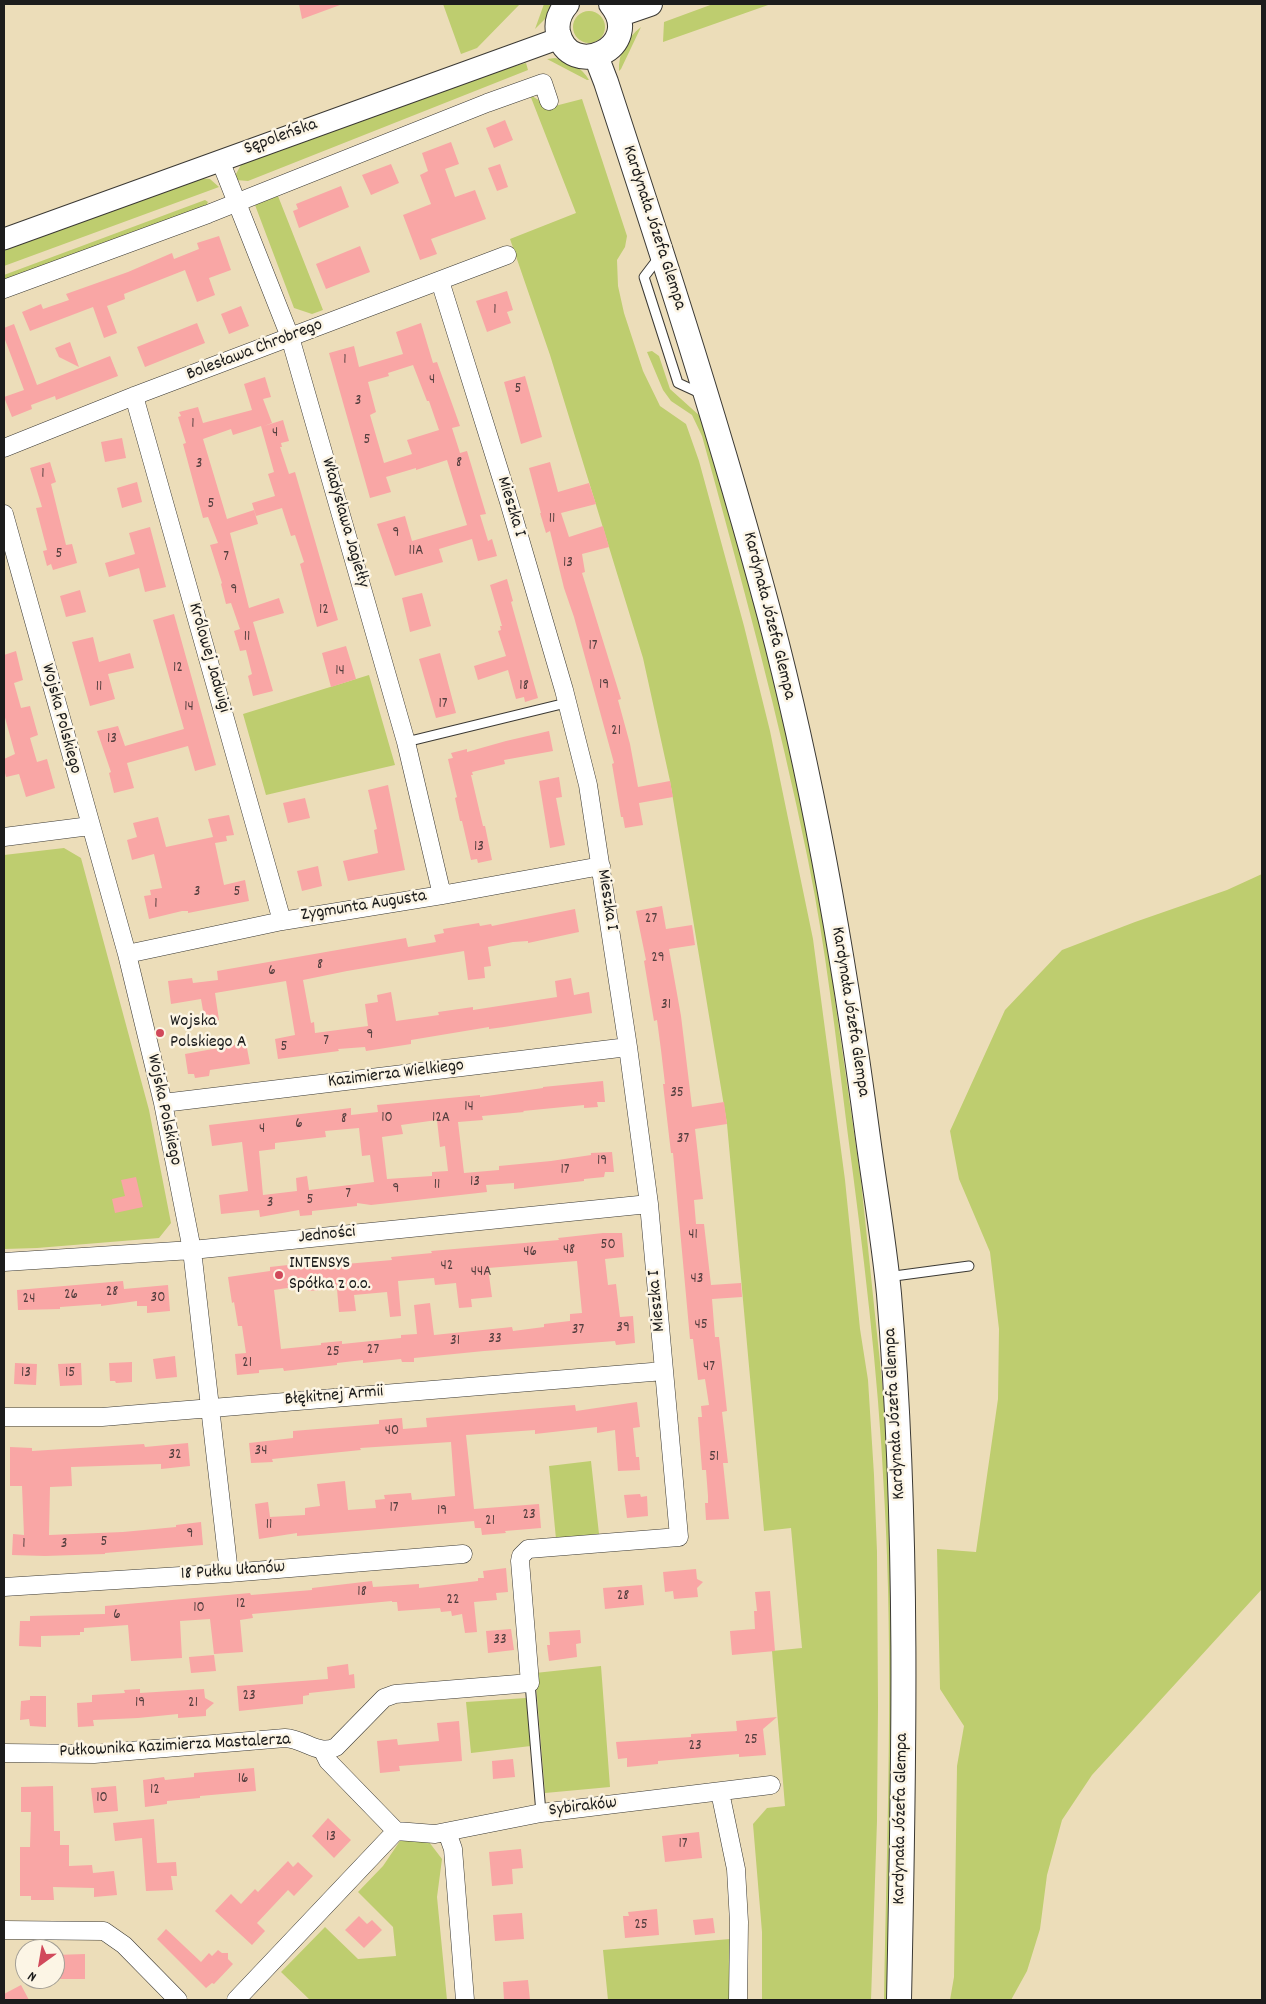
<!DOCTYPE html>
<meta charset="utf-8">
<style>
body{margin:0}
#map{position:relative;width:1266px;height:2004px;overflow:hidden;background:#ecddb9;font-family:Dekko,sans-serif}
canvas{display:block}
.frame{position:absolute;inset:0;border:5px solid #1c1c1c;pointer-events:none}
.north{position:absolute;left:15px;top:1939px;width:50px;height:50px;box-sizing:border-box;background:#fcf5e5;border:1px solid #a29e95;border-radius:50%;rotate:212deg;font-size:14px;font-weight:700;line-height:20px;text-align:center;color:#1c1c1c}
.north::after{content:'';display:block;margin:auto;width:18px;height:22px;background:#d1495b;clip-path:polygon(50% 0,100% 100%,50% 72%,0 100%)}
</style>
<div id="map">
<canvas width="1266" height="2004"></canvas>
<div class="frame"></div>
<div class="north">N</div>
</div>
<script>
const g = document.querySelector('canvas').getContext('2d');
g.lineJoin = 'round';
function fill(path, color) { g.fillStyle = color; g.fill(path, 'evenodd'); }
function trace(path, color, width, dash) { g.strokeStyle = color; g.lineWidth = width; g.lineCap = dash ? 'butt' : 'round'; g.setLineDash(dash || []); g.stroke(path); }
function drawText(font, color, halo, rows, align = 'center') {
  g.font = font + ' Dekko,sans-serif'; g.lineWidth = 5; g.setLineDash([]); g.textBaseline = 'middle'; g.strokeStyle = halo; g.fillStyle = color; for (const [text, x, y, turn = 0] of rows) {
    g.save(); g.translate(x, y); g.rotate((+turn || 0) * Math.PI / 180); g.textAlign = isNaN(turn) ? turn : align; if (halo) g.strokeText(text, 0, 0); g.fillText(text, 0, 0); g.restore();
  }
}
fill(new Path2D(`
 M443,4H520L477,48L461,54Z
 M544,4H554L551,13L535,29Z
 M713,4H771L663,42L664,22Z
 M573 27a16 16 0 1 1 32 0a16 16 0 1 1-32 0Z
 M641,27L621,69L619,71C618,53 627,38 641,27Z
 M555,58C568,61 582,67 589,80H587L547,59Z
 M526,63L528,70L248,181L236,180V174L243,161L486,74Z
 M530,95L551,107L582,99L627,236L625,247L617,260L618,286L624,313L643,371L660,406L686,424L699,461L744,626L770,731L813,939L845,1180L860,1329L868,1380L874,1475L877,1552L878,1706L877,1821L871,2000H762V1932L753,1824L767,1808L785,1806L772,1651L802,1648L791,1528L764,1531L727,1124L670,781L643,658L550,355L510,239L576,213Z
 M198,178L210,179L219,187L4,266V250Z
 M278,196L323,310L312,314L294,308L255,205Z
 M205,200L208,202L206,206L4,282V275Z
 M652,351L659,356L670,389L701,417L743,554L793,755L832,954L834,993L861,1181L885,1410L896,1643L891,2000H884C887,1831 894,1661 884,1492C878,1370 863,1249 847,1128C836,1038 826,949 808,860C779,717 741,577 702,436L692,415L671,401L663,390L647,352Z
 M369,675L395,765L266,795L243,714Z
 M64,848L81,858L149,1110L171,1223L159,1238L37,1248L4,1249V855Z
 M1262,874V1589L1092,1775L1062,1820L1047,1875L1040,1929L1027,1971L1011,2000H950L954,1977L957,1766L964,1726L940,1689L937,1549L976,1552L998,1399L999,1329L990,1252L959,1179L950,1131L1005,1010L1062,950L1135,922L1227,890Z
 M591,1461L599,1534L556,1539L549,1466Z
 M601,1666L610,1787L545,1793L535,1673Z
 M526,1698L531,1746L471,1753L466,1702Z
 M402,1838L429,1842L442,1859L437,1897L447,2000H310L281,1972L325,1927L358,1959L396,1956L393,1927L358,1892L383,1866Z
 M730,1939L729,2000H608L603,1950Z`), '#becd6f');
fill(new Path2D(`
 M299,4H339L340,5L302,19Z
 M505,120L513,140L494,148L486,128Z
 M451,142L459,164L445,169L455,197L475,190L486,219L431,239L437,254L420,260L403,215L431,204L420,175L428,171L422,153Z
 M391,164L399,183L371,195L362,175Z
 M500,164L508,187L497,191L488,168Z
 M341,186L349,207L299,228L293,211L298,209L296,204Z
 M219,236L231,270L209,278L215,295L197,302L185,270L124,294L125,299L107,306L117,333L104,338L93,307L30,331L22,312L41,304L43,309L69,300L66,294L128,272L172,253L174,259L199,249L197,243Z
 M360,246L370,272L326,289L316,264Z
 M507,291L513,310L507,312L511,323L487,332L476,301Z
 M241,306L249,326L229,334L221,314Z
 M197,323L205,343L145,367L137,347Z
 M421,323L433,363L437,362L455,412L460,426L452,428L460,453L467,451L486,514L480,515L488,541L492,539L497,556L478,561L472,539L439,549L443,562L395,576L377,524L405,516L412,541L467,525L447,460L416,470V468L386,477L391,492L370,498L329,353L354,346L359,367L403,354L396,332ZM413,365L427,401H429L439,430L407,440L412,454L384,463L370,415L376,412L368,382L389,376L388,373Z
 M14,324L37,385L110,356L118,376L56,400L55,396L31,405L32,409L12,417L4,397L24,390L4,337V328Z
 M70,342L74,353L79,367L59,357L55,348Z
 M525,376L542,437L521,444L504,382Z
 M265,377L271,397L263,399L272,423L264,426L283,420L289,441L281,443L282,447H280L289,474L295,472L338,620L317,627L300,564L304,562L295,535L291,536L282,508L256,516L252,503L275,496L268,474L274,472L261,426L233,435L231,429L203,439L227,519L254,510L258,524L230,533L249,608L279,598L284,613L253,622L273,691L253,696L248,676L252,674L246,650L240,651L234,631L240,629L231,603L226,604L221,584L222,583L210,545L218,543L208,517L203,518L183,444L186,443L178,417L181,416L179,412L198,407L203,423L252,410L244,384Z
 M122,438L126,458L105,462L101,442Z
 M50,462L56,482L51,484L66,545L72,544L77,563L53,570L51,564L47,566L43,551L47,550L36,508L42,507L30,468Z
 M550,462L558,492L589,483L596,504L561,513L569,537L603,526L609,547L582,554L585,572L582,573L621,699L618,700L630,744L638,787L670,781L673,797L639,803L643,825L625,828L623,817H621L612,764L614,763L574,617L564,588L550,531L546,533L540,513H541L529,468Z
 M137,482L142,502L122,508L117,488Z
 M150,527L166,587L145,592L139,568L109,577L105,563L135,554L129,533Z
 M507,579L513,601L511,602L538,698L525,702L524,697L516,699L508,670L478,680L474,666L506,656L498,631L501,630L500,626H502L490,585Z
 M80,590L86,612L66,617L60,596Z
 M422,593L431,626L410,632L402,598Z
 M174,614L216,765L195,771L188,746L127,763L134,788L114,793L109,773L111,772L97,731L118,726L125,746L184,729L153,620Z
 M93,637L99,662L130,653L134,668L108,674L115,699L90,706L72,642Z
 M346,646L356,679L331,687L322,653Z
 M16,651L23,680L14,683L21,708L30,706L38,735L30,738L37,762L47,759L55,788L26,797L19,774L6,777L4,769V759L15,754L4,714V655Z
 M440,653L456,713L436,718L419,659Z
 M549,731L553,751L504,760L505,764L472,772L473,775H471L483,826H485L492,860L478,863L477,859L471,860L462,821H460L455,798L457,797L448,759L453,758L451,753L467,749V752L506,741Z
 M559,777L562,797L556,798L565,845L550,848L539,781Z
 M388,785L405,870L348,881L343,861L378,853L374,830L377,829L368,790Z
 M305,798L310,818L288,823L283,803Z
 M229,815L234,835L226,836L227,841L215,843L224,885L245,880L249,901L188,913V911H182L149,919L144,896L151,895L150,890L162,888L154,854L132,860L127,840L137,837L133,823L158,817L166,847L213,837L208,819Z
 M318,866L322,886L302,891L297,871Z
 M662,906L666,929L692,925L695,945L669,949L681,1016L692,1107L724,1102L727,1124L695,1129L703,1199L694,1200L696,1224H704L711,1285L741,1283L742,1297L712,1299L715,1337H719L727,1411L722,1412L728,1463H723L729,1519L706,1520L705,1503H708V1496L706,1470H702L698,1417H702L701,1406L709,1405L705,1379L698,1380L693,1339H690L673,1153H671L663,1084H665L661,1050L657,1020L654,1021L644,961L646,960L636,911Z
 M575,909L579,932L528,943V941L513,942L488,947L491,966L484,967L485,978L468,980L464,951L347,971L303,980L311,1023L314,1022L315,1033L368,1026L365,1004L378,1002L377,995L391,992L396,1021L439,1015L438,1012L473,1007V1010L557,997L555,981L571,978L574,995L589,992L592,1013L504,1027L489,1029V1027L411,1040V1044L366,1051L365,1047L338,1049L339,1051L278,1059L275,1039L295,1035L286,981L215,993L219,1020L205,1022L201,999L171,1004L168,981L192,978L193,983L218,980L217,971L406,938L408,947L436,942L434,935L444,933L443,929L479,923L480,926L491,924L492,926Z
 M246,1043L250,1064L210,1070L209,1076L195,1078L194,1074H188L185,1054Z
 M603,1081L605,1102H597L598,1107L584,1108V1105L523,1111L524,1112L482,1116L483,1120L458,1122L464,1173L499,1170V1166L551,1161L591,1155V1153L612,1152L614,1172H605L604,1177L584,1179V1181L514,1189V1183L486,1185L487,1192L371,1205L357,1203V1206L312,1211V1215L300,1216L299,1210L260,1217L259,1210L221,1214L219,1195L248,1191L242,1142L212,1146L209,1125L351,1108V1115L378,1112L377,1105L480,1095V1097L543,1088V1087ZM437,1120L440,1147L445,1146L448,1171L432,1172V1176L387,1179L382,1137L403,1134L401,1125ZM359,1128L362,1156L370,1155L374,1182L309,1190L307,1176L296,1178L297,1191L263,1195L259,1151L275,1149V1143L326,1137L325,1131Z
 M136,1177L143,1207L115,1213L112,1199L125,1196L121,1180Z
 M603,1233H622L624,1257L605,1259L608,1285L616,1284L620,1317L633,1316L635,1343L616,1345L615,1341L484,1351L414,1358V1362H402L401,1359L363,1363V1360L337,1363V1365L284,1371L283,1368L259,1370V1373L237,1375L235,1354L246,1353L242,1326H238L234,1302L232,1303L228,1277L270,1271V1267L288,1265L289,1268L334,1263V1265L392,1260L391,1257L432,1253L431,1251L559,1240L558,1238ZM577,1261L582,1313L570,1314V1321L544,1324V1327L513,1331L512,1327L434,1335L430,1303L414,1305L417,1334L401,1335V1338L342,1344V1341L321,1343V1345L281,1349L274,1290L307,1285L308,1291L337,1289L339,1312L356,1311L354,1295L387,1292L390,1317L401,1316L398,1281L434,1278L435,1285L456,1283L459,1308L472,1307L471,1299L492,1297L488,1268Z
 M123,1281L124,1289L168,1285L170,1311L147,1313V1306H137V1301L101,1306V1304L60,1307V1309L18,1310L17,1290Z
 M175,1356L177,1377L156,1379L153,1359Z
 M132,1362V1382L116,1383L115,1381H110L109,1363Z
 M15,1363L37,1364L36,1385L14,1384Z
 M81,1363L82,1385L60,1386L58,1364Z
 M637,1402L640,1427L633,1428L636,1457H639L640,1470L618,1471L615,1430L597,1433V1427L535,1434V1430L466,1435L474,1509L539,1504L541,1528L505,1531L506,1533L482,1535L481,1528H475L474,1521L297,1536V1533L259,1539L255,1504L268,1502L270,1517L305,1515V1508L320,1506L317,1484L345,1481L348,1510L376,1508L375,1500L385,1499L384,1495L411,1493L412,1500L455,1496L451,1442L360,1448L361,1450L272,1459L273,1462L251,1463L249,1443L293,1438V1431L379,1424V1420L402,1418L403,1429L427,1427L426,1418L575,1405L576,1411Z
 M188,1443L190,1466L161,1469V1464L71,1467L72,1486L50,1487L49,1535L123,1532L176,1527V1525L201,1522L203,1545L105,1553V1554L45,1556L12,1555L13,1534L24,1535L22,1486H10V1447L32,1448V1451L144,1444L145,1447Z
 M640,1494L641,1497L647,1496L648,1516L627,1518L624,1495Z
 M506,1568L508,1592L496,1593L497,1600L474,1602L477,1632L465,1633L462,1614L452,1616L451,1611L441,1612L440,1608L398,1611L397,1602H392V1601L252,1614L253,1618L240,1620L243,1652L214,1654L210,1619L180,1621L182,1658L131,1661L128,1625L84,1628V1632H80V1635L41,1636V1647L19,1646L20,1621H30V1616L105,1614V1606L250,1593L251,1595L312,1590V1588L372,1581L373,1587L419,1584V1588L478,1581V1578H484L483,1571Z
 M696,1569L697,1579L703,1582L697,1588L698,1597L674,1599L673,1591L665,1592L663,1572Z
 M642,1585L644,1605L605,1609L603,1588Z
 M770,1591L775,1651L732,1655L730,1631L755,1629L754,1611H757L755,1592Z
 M511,1629L514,1650L488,1653L486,1631Z
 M580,1630L581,1643L576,1644L577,1657L549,1661L547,1645H550L549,1632Z
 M214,1655L216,1671L191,1673L189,1657Z
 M348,1664L349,1675L354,1674L355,1688L309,1693V1695L303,1696V1704L239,1711L237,1686L328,1679L327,1667Z
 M140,1689V1693L204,1689L205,1698L214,1703L206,1710V1716L178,1718V1714L138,1718L93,1720L94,1726L78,1727L77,1703L92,1702V1695L125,1693L124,1690Z
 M30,1696H46V1727L30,1726L29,1719L20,1720L21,1701L30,1700Z
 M777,1717L763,1729L766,1755L739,1757V1754L658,1761V1764L627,1767V1758L618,1759L616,1742L691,1737V1734L737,1731L736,1721Z
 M459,1721L462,1761L399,1766L400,1771L380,1773L377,1741L397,1739L398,1745L439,1741L437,1723Z
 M513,1759L515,1777L493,1779L492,1761Z
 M254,1768L256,1791L200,1796V1798L167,1801V1804L145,1807L143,1780L164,1777L165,1780L194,1777V1773Z
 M53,1786L54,1831H60V1845H69V1866L92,1865L93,1873L114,1871L117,1895L94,1897V1888L53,1887L54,1900H31V1896H20V1847H30L31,1812H21V1787Z
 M116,1786L118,1811L94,1813L91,1788Z
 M328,1818L351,1840L334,1858L312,1836Z
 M154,1819L157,1863L176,1862L177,1876H171L173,1890L146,1891L142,1838L115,1841L113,1823Z
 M699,1832L702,1858L665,1862L662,1836Z
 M521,1849L523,1868L512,1869L513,1884L492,1886L489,1852Z
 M288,1861L293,1867L298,1862L313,1876L294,1896L288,1890L257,1923L265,1931L252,1945L215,1911L231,1894L241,1904L255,1889L258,1892Z
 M657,1909L659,1935L625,1938L623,1916H629L628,1912Z
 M522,1913L524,1939L495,1941L493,1915Z
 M359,1916L367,1924L372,1920L382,1930L364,1948L345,1930Z
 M713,1918L715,1933L695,1935L693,1920Z
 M166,1929L201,1962L209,1953L212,1956L218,1950L222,1953H228V1959L233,1964L214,1984L212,1983L206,1988L157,1939Z
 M85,1954V1979H55V1955Z
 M528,1980L530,2000H504L503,1982Z
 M21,1985L29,2000H4V1994Z`), '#f9a6a5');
const service = new Path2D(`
 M660,256L644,277L678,383L702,394
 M406,742L566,703
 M887,1277L969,1266
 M530,1683L541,1813`);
const minor = new Path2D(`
 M220,160L290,337L406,742L442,895
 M4,289L208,214L487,103L543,83L549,101
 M134,396L282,921
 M4,448L134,396L507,255
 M4,514L127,954L163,1103L192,1250L229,1573
 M4,837L90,826
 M127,954L282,921L442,895L601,866
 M163,1103L628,1047
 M4,1262L192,1250L649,1204
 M4,1417H102L664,1371
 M4,1587L229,1573L463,1554
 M323,1751L328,1761L396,1831L435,1834L541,1813L771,1785
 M4,1753L94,1754L285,1738C305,1739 318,1756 336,1747L384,1698L395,1694L530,1683L520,1561L521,1556L528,1549L679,1537L649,1204L628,1047L588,785L564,690L509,502L440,281
 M720,1792L736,1869L739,1922L738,2000
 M447,1832L453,1849L465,2000
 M4,1930L104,1931L124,1945L178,2000
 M236,2000L396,1831`);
const tertiary = new Path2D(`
 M4,239L560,38`);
const secondary = new Path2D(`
 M567,4C560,12 556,21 558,32C569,82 646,47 611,4
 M618,15L650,4
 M596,56L606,82C664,259 722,437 770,617C815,788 845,963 868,1138C875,1190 884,1242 889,1294C909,1529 904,1764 899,2000`);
trace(service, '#3b3934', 11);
trace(minor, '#3b3934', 19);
trace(tertiary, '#3b3934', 23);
trace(secondary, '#3b3934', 26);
trace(service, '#fff', 9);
trace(minor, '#fff', 18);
trace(tertiary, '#fff', 21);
trace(secondary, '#fff', 24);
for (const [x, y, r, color] of [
 [160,1033,5,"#d1495b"],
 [279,1275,5,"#d1495b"]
]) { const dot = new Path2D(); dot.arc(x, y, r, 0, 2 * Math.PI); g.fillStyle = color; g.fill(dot); trace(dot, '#fcf5e5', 2); }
drawText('15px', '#533e3e', null, [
 ["1",495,311],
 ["1",345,361],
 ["4",432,381],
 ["5",518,390],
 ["3",358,402],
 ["1",193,425],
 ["4",275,434],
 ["5",367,441],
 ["8",459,464],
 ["3",199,465],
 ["1",43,475],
 ["5",211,505],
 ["11",552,520],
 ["9",396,534],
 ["11A",416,552],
 ["5",59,555],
 ["7",226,558],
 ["13",568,564],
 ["9",234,591],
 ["12",324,611],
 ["11",247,638],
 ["17",593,647],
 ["12",178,669],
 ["14",340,672],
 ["19",604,686],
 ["18",524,687],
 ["11",99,688],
 ["17",443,705],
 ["14",189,708],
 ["21",616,732],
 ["13",112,740],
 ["13",479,848],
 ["3",197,893],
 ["5",237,893],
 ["1",156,905],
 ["27",651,920],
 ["29",658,959],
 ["8",320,966],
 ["6",272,972],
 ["31",666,1006],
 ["9",370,1036],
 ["7",326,1042],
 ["5",284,1048],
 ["35",677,1094],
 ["14",469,1108],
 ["10",387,1119],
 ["12A",441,1119],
 ["8",344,1120],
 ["6",299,1125],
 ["4",262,1130],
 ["37",683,1140],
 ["19",602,1162],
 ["17",565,1171],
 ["13",475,1183],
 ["11",437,1186],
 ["9",396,1190],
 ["7",348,1195],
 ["5",310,1201],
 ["3",270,1204],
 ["41",693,1236],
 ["50",608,1246],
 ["48",569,1251],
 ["46",530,1253],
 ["42",447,1267],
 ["44A",481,1273],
 ["43",697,1280],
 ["28",112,1293],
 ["26",71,1296],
 ["30",158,1299],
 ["24",29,1300],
 ["45",701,1326],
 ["39",623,1329],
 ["37",578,1331],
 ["33",495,1340],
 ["31",455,1342],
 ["27",373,1351],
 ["25",333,1353],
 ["21",247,1364],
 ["47",709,1368],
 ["13",26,1374],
 ["15",70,1374],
 ["40",392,1432],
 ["34",261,1452],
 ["32",175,1456],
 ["51",714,1458],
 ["17",394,1509],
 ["19",442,1512],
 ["23",529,1516],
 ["21",490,1522],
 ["11",269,1526],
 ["9",190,1535],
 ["5",104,1543],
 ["1",24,1545],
 ["3",64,1545],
 ["18",362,1593],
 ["28",623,1597],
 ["22",453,1601],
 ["12",241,1605],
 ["10",199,1609],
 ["6",117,1616],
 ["33",500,1641],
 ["23",249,1697],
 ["19",140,1704],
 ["21",193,1704],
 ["25",751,1741],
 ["23",695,1747],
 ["16",243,1780],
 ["12",155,1791],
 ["10",102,1799],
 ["13",331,1838],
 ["17",683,1845],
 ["25",641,1926]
]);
drawText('18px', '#1c1c1c', '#fcf5e5', [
 ["Sępoleńska",281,138,-20],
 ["Kardynała Józefa Glempa",653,228,72],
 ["Bolesława Chrobrego",255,351,-21],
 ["Mieszka I",510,507,73],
 ["Władysława Jagiełły",344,523,74],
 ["Kardynała Józefa Glempa",768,616,76],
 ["Królowej Jadwigi",208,658,74],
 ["Wojska Polskiego",60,719,75],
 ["Mieszka I",606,900,81],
 ["Zygmunta Augusta",364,907,-9],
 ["Kardynała Józefa Glempa",849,1012,81],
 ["Kazimierza Wielkiego",396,1075,-7],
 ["Wojska Polskiego",163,1110,78],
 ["Jedności",327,1236,-6],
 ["Mieszka I",658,1301,-95],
 ["Błękitnej Armii",334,1397,-5],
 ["Kardynała Józefa Glempa",896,1414,-93],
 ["18 Pułku Ułanów",233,1572,-4],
 ["Pułkownika Kazimierza Mastalerza",175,1747,-3],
 ["Sybiraków",583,1808,-7],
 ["Kardynała Józefa Glempa",902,1819,-89]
]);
drawText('18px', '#1c1c1c', '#fcf5e5', [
 ["Wojska",170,1023],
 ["Polskiego A",170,1044],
 ["INTENSYS",289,1265],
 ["Spółka z o.o.",289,1286]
], 'left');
</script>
